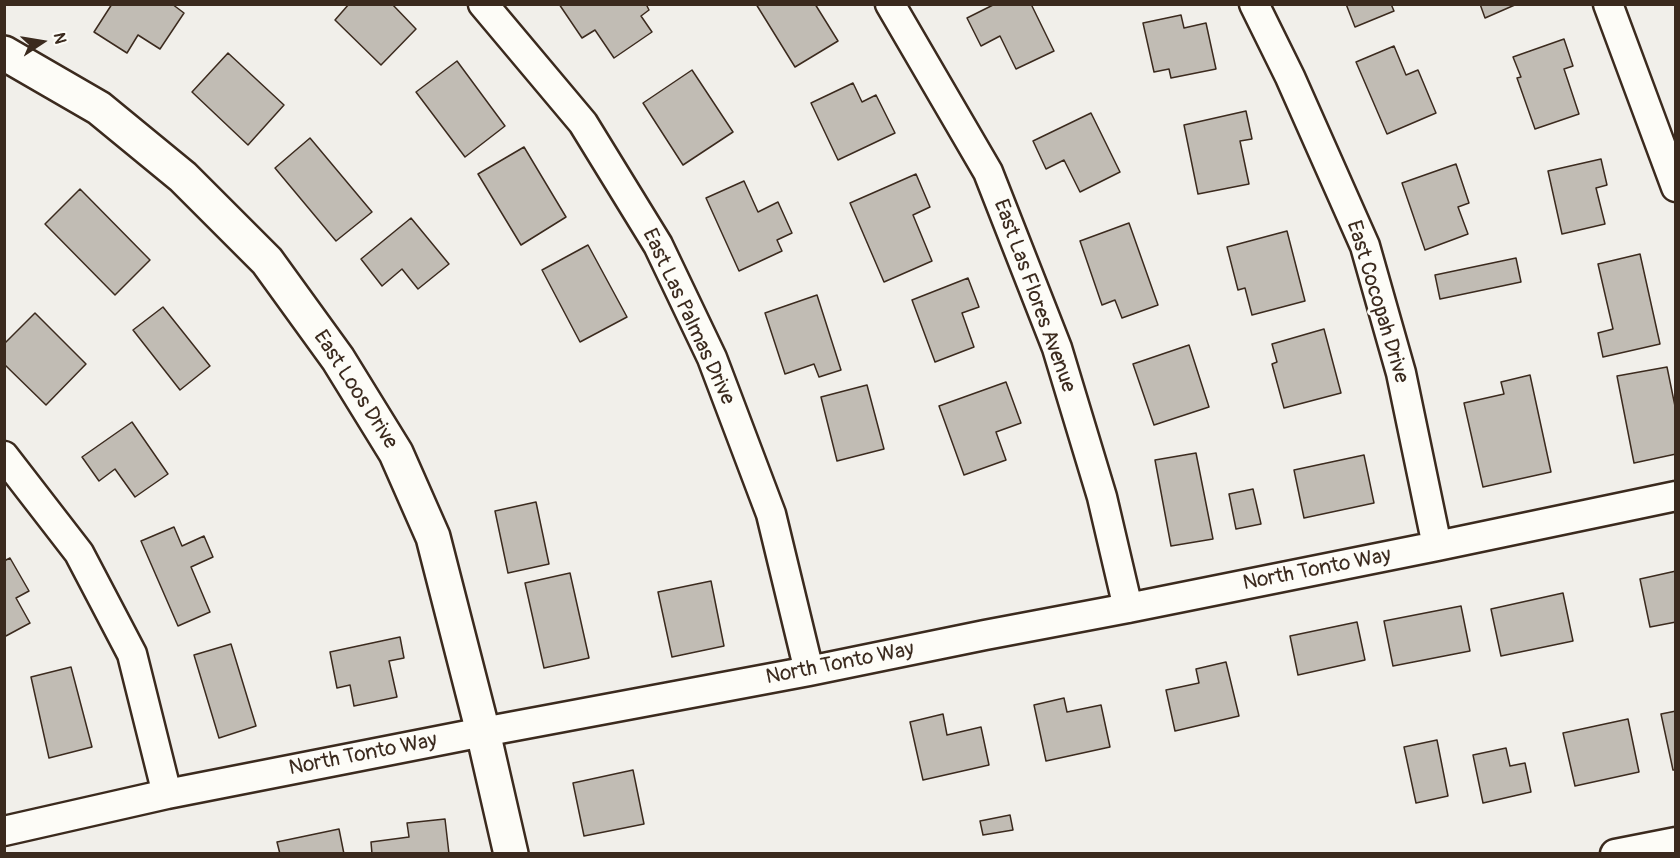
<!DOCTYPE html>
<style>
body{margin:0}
#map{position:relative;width:1680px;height:858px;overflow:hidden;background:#f1efea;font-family:Pangolin,sans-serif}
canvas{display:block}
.frame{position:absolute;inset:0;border:6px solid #3b2a1e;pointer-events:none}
.north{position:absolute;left:12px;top:12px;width:60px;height:60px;-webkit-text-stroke:4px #fdfcf7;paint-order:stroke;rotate:78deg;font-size:16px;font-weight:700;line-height:24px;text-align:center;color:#3b2a1e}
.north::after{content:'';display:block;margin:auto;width:21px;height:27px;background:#3b2a1e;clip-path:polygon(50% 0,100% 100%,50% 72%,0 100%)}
</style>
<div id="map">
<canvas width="1680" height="858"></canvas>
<div class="frame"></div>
<div class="north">N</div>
</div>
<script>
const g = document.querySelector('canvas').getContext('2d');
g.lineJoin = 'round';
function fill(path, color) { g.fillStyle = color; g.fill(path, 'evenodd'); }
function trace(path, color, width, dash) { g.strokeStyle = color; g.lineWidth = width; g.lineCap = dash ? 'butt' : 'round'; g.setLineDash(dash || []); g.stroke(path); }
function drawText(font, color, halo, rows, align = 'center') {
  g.font = font + ' Pangolin,sans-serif'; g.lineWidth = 6; g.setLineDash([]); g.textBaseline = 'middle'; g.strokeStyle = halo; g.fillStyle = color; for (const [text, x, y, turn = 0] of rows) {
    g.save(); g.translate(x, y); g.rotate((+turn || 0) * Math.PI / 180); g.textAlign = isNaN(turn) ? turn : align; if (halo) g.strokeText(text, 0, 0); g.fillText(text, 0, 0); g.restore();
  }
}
const building = new Path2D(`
 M112,4H172L184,13L160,49L138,35L127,53L94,32Z
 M349,4H392L416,29L381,65L335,20Z
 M559,4H646L649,10L641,16L652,32L614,58L595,30L582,38Z
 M756,4H815L838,41L795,67Z
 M995,4H1031L1054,51L1016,69L1000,36L981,46L967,18Z
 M1346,4H1391L1394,11L1355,27Z
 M1480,4H1517L1485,18Z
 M1181,15L1184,28L1206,23L1216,69L1171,78L1169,69L1154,72L1143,23Z
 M1564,39L1573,66L1564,69L1579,114L1535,129L1517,78L1521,77L1513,57Z
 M1394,46L1406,75L1418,70L1436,113L1387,134L1356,62Z
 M228,53L284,105L248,145L192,92Z
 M457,61L505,126L465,157L416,92Z
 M692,70L733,132L683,165L643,103Z
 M853,83L862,102L876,95L895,133L838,160L811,103Z
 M1246,111L1252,139L1240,141L1249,184L1198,194L1184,125Z
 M1091,113L1120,172L1080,192L1064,160L1046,169L1033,141Z
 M310,138L372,212L336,241L275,168Z
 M524,147L566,217L521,245L478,174Z
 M1601,159L1607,185L1596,188L1605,224L1562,234L1548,171Z
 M1456,164L1469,203L1458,207L1468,234L1425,250L1402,183Z
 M916,174L930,207L913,215L932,261L884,282L850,203Z
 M744,181L758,212L778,202L792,233L777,240L782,251L739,271L706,198Z
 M80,189L150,260L115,295L45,224Z
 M411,218L449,264L418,289L402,269L382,286L361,259Z
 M1129,223L1158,305L1122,318L1115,300L1102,305L1080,241Z
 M1287,231L1305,301L1252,315L1245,288L1238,290L1227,247Z
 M588,245L627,317L580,342L542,270Z
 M1640,254L1660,344L1603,357L1598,333L1613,329L1598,264Z
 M1516,258L1521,282L1440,299L1435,275Z
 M968,278L979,307L962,313L974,347L935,362L912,300Z
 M817,295L841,370L819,377L814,364L785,374L765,313Z
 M163,307L210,366L180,390L133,330Z
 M35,313L86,364L46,405L4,364V344Z
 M1324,329L1341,393L1284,408L1272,364L1277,362L1272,344Z
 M1189,345L1209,407L1154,425L1133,364Z
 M1667,367L1676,411V454L1634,463L1617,376Z
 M1530,375L1551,472L1483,487L1464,403L1504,394L1501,382Z
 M1006,382L1021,423L996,432L1006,460L964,475L939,406Z
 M867,385L884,449L837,461L821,397Z
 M132,422L168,474L135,497L115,469L99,481L82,457Z
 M1196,453L1213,539L1171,546L1155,460Z
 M1364,455L1374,503L1304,518L1294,470Z
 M1253,489L1261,524L1236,529L1229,494Z
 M536,502L549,564L508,573L495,511Z
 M174,527L182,546L204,536L213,557L191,567L210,612L178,626L141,541Z
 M10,558L29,591L16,598L30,623L4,637V561Z
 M1676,571V622L1650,627L1640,579Z
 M570,573L589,658L544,668L525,583Z
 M711,581L724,646L672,657L658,592Z
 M1563,593L1573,641L1501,656L1491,609Z
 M1461,606L1470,651L1393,666L1384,621Z
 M1357,622L1365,660L1298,675L1290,636Z
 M400,637L404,658L389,661L397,697L354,706L350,685L337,688L330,652Z
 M231,644L256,726L219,738L194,655Z
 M1226,662L1239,716L1175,731L1166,690L1199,683L1196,669Z
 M71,667L92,747L49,758L31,677Z
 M1064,698L1067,712L1101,705L1110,747L1046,761L1034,705Z
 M1676,711V770H1673L1661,714Z
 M943,714L947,735L981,727L989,765L923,780L910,722Z
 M1628,719L1639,772L1575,786L1563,733Z
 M1437,740L1448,796L1416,803L1404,747Z
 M1506,748L1510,766L1525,763L1531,792L1483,803L1473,755Z
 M633,770L644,824L584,836L573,783Z
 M1010,815L1013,830L983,835L980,821Z
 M445,819L449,854H372L371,842L409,837L407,823Z
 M339,829L344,854H280L277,842Z`);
fill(building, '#c1bcb4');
trace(building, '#3b2a1e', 1.5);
const street = new Path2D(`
 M483,4L583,123L658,245L712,358L771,514L809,671
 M890,4L988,172L1057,348L1102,497L1128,608
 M1254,4L1290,77L1365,246L1401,373L1437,546
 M1608,4L1676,187
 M4,456L79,553L132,654L167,794
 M4,831L167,794L483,732L809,671L985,635L1128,608L1437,546L1676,496
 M1615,854L1676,842`);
const secondary = new Path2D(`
 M4,53L99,108L183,177L267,261L338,359L396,453L433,537L483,732L511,854`);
trace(street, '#3b2a1e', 33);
trace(secondary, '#3b2a1e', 38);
trace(street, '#fdfcf7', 28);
trace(secondary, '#fdfcf7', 33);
drawText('21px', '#3b2a1e', '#fdfcf7', [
 ["East Las Flores Avenue",1034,296,70],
 ["East Cocopah Drive",1377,302,73],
 ["East Las Palmas Drive",688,317,65],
 ["East Loos Drive",355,390,57],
 ["North Tonto Way",1317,570,-11],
 ["North Tonto Way",840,664,-11],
 ["North Tonto Way",363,755,-11]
]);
</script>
